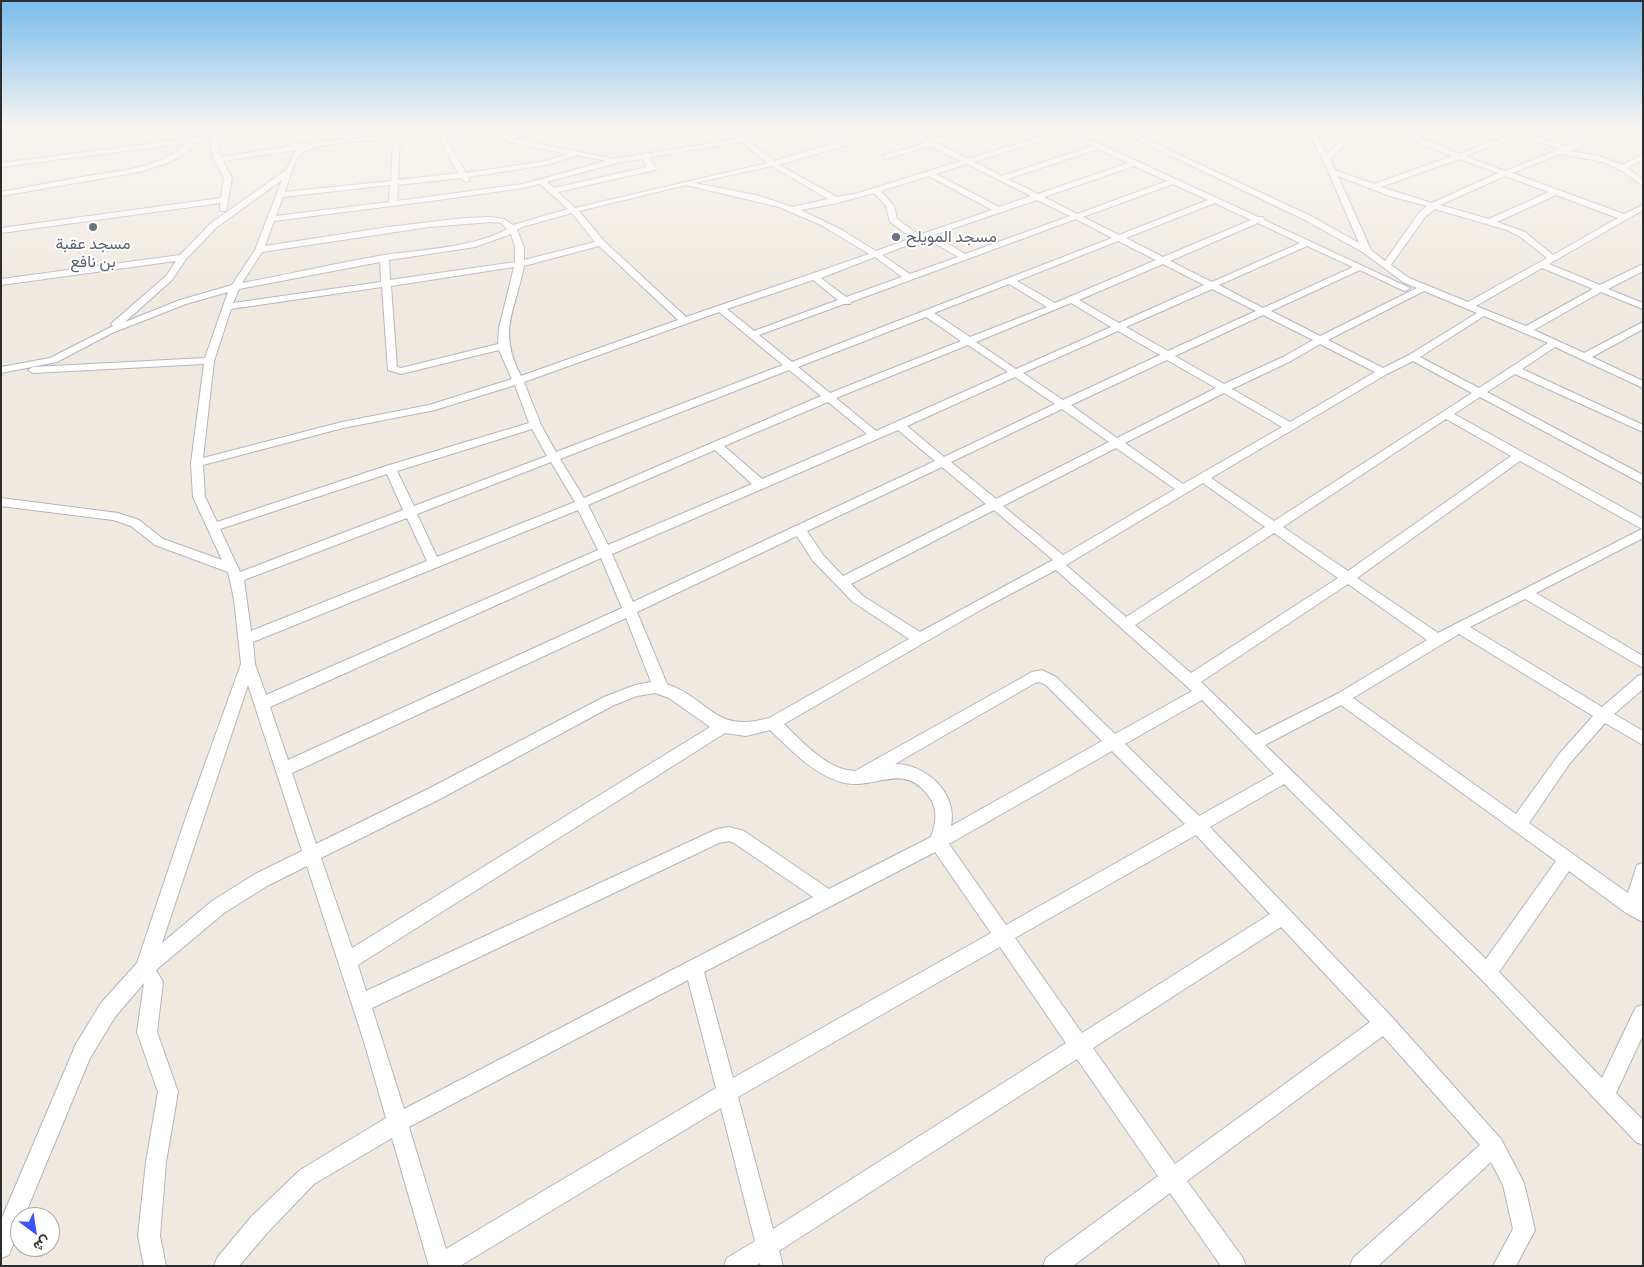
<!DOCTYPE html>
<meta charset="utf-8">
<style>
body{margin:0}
#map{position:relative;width:1644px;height:1267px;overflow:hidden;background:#efe9df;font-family:"Exo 2",Vazirmatn,sans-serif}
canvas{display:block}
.frame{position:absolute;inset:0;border:2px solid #2d2d2d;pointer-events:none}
.north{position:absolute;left:10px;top:1207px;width:50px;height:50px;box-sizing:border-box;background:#fff;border:1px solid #ababab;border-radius:50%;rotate:149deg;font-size:14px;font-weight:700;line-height:20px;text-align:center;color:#2d2d2d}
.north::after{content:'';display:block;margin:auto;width:18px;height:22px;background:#3c54ff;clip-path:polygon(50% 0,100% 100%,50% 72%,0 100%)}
</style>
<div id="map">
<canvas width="1644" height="1267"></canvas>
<div class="frame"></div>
<div class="north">ش</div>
</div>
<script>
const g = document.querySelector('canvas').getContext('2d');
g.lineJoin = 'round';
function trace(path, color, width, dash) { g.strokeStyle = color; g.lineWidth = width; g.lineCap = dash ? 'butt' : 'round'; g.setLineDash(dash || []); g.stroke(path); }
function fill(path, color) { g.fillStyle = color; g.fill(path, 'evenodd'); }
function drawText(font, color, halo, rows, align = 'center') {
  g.font = font + ' "Exo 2",Vazirmatn,sans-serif'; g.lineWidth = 4; g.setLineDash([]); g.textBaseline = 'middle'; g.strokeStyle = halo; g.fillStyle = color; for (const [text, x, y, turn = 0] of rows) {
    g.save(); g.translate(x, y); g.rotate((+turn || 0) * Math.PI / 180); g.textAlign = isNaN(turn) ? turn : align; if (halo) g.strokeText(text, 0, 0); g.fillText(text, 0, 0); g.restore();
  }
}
const minor = new Path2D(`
 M249,128H264L216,138L221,157L290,146L274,128H281L295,143L305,144L376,136L430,133L499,136L555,128H573L570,130L512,138L614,159L738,139L725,128H733L774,161L841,141L851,137L856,128H862L857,140L847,145L779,165L837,197L858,193L961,161L931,146L885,159V155L925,143L899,128H907L932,140L971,128H981L938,143L968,159L1059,131L1056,128H1065L1258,217H1263L1264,220L1410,288L1405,291L1402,290L1360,270L1271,311L1320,336L1417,288L1403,282L1364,253L1305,220L1113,128H1122L1311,216L1359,243L1328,171L1307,128H1313L1327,154C1339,142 1349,128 1367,128L1353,137L1330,159L1335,170L1374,184L1452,156L1411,140L1399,128H1406L1417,136L1459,154L1512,134L1498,128C1505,128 1511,131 1518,131C1524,131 1532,128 1538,128L1526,134L1567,146L1575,142L1560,128H1568L1583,142L1580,147L1570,151L1599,156L1622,165L1643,154V159L1628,168L1643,180V186L1622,171L1603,162L1561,154L1512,173L1624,214L1643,205V210L1549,264L1600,285L1643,264V271L1608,289L1643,303V309L1601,292L1534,330L1584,353L1643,322V329L1592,357L1643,381V388L1555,347L1522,369L1643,425V432L1515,374L1487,392L1643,475V484L1480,397L1454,414L1643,519V538L1536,593L1643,656V668L1525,599L1470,627L1602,707L1638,676L1643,674V689L1614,714L1643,731V745L1605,723L1570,763L1529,823L1628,893L1637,865L1643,863V922L1626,913L1569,871L1499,972L1602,1078L1636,1007L1643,1005V1035L1616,1093L1643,1120V1145L1636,1142L1481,979L1284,784L1210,827L1391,1016L1501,1139L1524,1183L1535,1230L1516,1266H1493L1513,1229L1503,1185L1491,1162L1378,1266H1350L1353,1258L1480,1145L1383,1036L1187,1181L1243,1258L1246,1266H1221L1170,1193L1073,1266H1043L1046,1258L1158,1176L1077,1059L779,1251L783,1266H761L760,1263L755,1266H724L727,1258L755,1241L721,1108L460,1266H429L392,1138L314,1184L267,1233L239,1266H214L217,1258L251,1217L300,1170L386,1118L365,1045L307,866L267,886L224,913L156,970L163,982L157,1032L178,1092L166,1162L160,1236L166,1266H144L138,1236L146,1162L158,1092L137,1032L144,983L115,1017L90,1058L24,1217H20V1227L9,1255L1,1258V1220L76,1044L101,1003L137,963L187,814L241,664L234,599L228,572L155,545L131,526L113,520L1,506V498L118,513L139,520L163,539L222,560L193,497L191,463L204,364L33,373L28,370L33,367L205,358L228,292L186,304L112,333L57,362L1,373V367L50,358L113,326L111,324L113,322L166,276L176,261L1,285V279L180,255L211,223L286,170L296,150L301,149L223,161L232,178L226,211H220V203L1,233V228L221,198L224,178L214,160L209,139L196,142L186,153L167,163L139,172L1,196V192C28,187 55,182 81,177C116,171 161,169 187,143L1,167V163L194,138ZM1065,133L1092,146L1002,176L974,162ZM1520,136L1560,149L1505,171L1465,156ZM438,137L458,173L398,180L400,139ZM446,138L506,139L509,142L568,154L546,161L466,173ZM393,139L391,181L285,192C289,182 293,160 302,153C317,142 373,140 393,139ZM742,142L767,163L575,208L558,192L655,170L656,168L649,157ZM1098,149L1128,163L1038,194L1008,179ZM577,155L606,161L523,184L397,201L398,185L461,178L466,182L470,180L468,177L547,165ZM642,159L647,167L554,188L547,182L620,162ZM1459,159L1498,173L1432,203L1381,187ZM967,164L1031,196L999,207L936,174ZM772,166L828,199L793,207L756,195L694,183ZM1134,166L1167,181L1077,214L1044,197ZM929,176L992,210L919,235L897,219L894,206L881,191ZM1338,176L1390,196L1427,206L1419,213L1385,261L1371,250ZM1505,176L1549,192L1489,219L1440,205ZM282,180L255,250L232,285L180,300L125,322L172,280L186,259L217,227ZM540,184L568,209L513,225L504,219L491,217L464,218L388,227L265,246L274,221L431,201L523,188ZM1173,184L1208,200L1119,235L1083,217ZM390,185L389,202L276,216L283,197ZM686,185L779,207L821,225L869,254L686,317L604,241L579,211ZM874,193L886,206L890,222L912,238L876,251L842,230L801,210L837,203ZM1556,195L1618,218L1553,255L1525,232L1497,222ZM1037,200L1070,216L965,254L934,235ZM1215,203L1251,220L1163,257L1126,238ZM1435,209L1507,230L1519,236L1547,258L1468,302L1409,278L1391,265L1425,217ZM572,213L595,242L524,260V247L517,230L522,227ZM1076,219L1112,238L792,362L759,335L844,304H850L851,302ZM491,222L501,223L507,229C476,247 420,250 384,255C337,263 290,274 242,283L262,252L429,227ZM1258,223L1300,243L1212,282L1170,261ZM511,234L515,247V262L390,280L389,260L475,247ZM926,238L958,257L910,274L882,255ZM1118,241L1156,260L1055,303L1017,281ZM599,246L678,320L521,376C497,330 515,312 524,266ZM1307,246L1353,267L1263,308L1219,285ZM875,257L902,277L846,297L821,278ZM380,262L381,282L233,303L239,289ZM1163,264L1204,285L1119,323L1079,300ZM514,267L499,328L498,344L401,368L397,367L391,286ZM1542,268L1593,289L1526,326L1476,306ZM813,280L838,300L754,331L727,309ZM1009,284L1047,307L970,337L934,313ZM382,287L388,370L401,374L499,350L512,379L429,405L342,422L203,458L214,361L231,309ZM1212,289L1256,311L1168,351L1126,327ZM1424,291L1477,313L1409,355L1383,368L1328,340ZM1071,303L1111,327L1016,369L976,342ZM719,312L783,365L556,452L541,425L524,382ZM1263,315L1313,340L1283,357L1224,384L1175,356ZM1484,316L1548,343L1479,388L1420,357ZM926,317L961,341L830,393L798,367ZM1118,331L1160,355L1063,400L1023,373ZM1320,344L1375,372L1290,422L1232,389L1291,361ZM968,345L1008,372L876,431L836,398ZM1167,360L1216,388L1117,438L1071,405ZM1413,361L1472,393L1274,521L1211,478L1387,374ZM789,370L821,396L584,498L560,459ZM1015,377L1055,404L944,457L907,426ZM515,385L529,423L386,466L217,522L205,497L203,465L343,428L435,410ZM1224,393L1282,427L1183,484L1125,443ZM828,402L867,434L762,479L724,446ZM1062,409L1109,442L996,499L951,462ZM1446,419L1511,456L1348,571L1283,527ZM532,429L547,456L414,506L397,471ZM898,430L935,461L633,602L612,554ZM1116,448L1175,489L1063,555L1003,506ZM715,450L752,484L608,545L588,505ZM1520,461L1642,529L1438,633L1357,578ZM551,462L575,502L437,557L417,514ZM942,467L986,504L843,576L823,555L807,531ZM387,474L403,510L240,572L220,529ZM1203,483L1265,527L1126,617L1066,565ZM578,510L598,550L266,695L255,664L253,642ZM994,510L1053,560L920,632L863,596L851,584ZM407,518L427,561L251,631L244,580ZM1274,533L1338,578L1191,673L1135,625ZM797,536L813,561L853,602L909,639L769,718C714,734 710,699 667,684L637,612ZM601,558L622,608L288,760L270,707ZM1056,570L1192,691L1115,734L1056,677L1042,670L1032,672L855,771C827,770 803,742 784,724L984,608ZM1348,584L1427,640L1337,694L1256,735L1201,682ZM626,618L651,682L635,685L604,697L428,789L316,844L292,773ZM1459,634L1593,716L1560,753L1516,814L1353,698ZM1040,682L1046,685L1102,741L951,826C958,793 926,764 895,764L1035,683ZM248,685L302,851L255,874L212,901L162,943ZM655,693L669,698L710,727L352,948L321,858L440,799L614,705L637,696ZM1202,700L1274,774L1199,816L1125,744ZM1341,705L1556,861L1486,959L1265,745ZM770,730C792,751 812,773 841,782C873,792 901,761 927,794C938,807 937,821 931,837L829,889L744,831L729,827L717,829L366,991L358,965L725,733L746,736ZM1112,751L1185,824L1006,925L949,844ZM1196,835L1270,914L1082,1033L1015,938ZM729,841L734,843L813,897L404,1109L372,1008L719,843ZM935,852L991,933L733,1078L704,972ZM1281,927L1370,1022L1175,1164L1093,1048ZM1000,947L1066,1043L773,1229L738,1097ZM688,980L716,1088L446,1249L409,1127Z
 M842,129H845V133L790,145L786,143Z`);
trace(minor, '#b3b4c1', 2);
fill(minor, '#fff');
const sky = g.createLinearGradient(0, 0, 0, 305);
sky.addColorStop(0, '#78bcec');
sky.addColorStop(0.42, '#f8f5f1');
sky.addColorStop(1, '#f8f5f100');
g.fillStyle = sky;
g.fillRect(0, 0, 1644, 305);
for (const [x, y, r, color] of [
 [93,227,5,"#6b7280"],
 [896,237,5,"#6b7280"]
]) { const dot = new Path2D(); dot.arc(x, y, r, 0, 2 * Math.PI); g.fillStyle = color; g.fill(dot); trace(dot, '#fff', 2); }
drawText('16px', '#5b616d', '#fff', [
 ["مسجد المويلح",906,237],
 ["مسجد عقبة",93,244,"center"],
 ["بن نافع",93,262,"center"]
], 'left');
</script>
